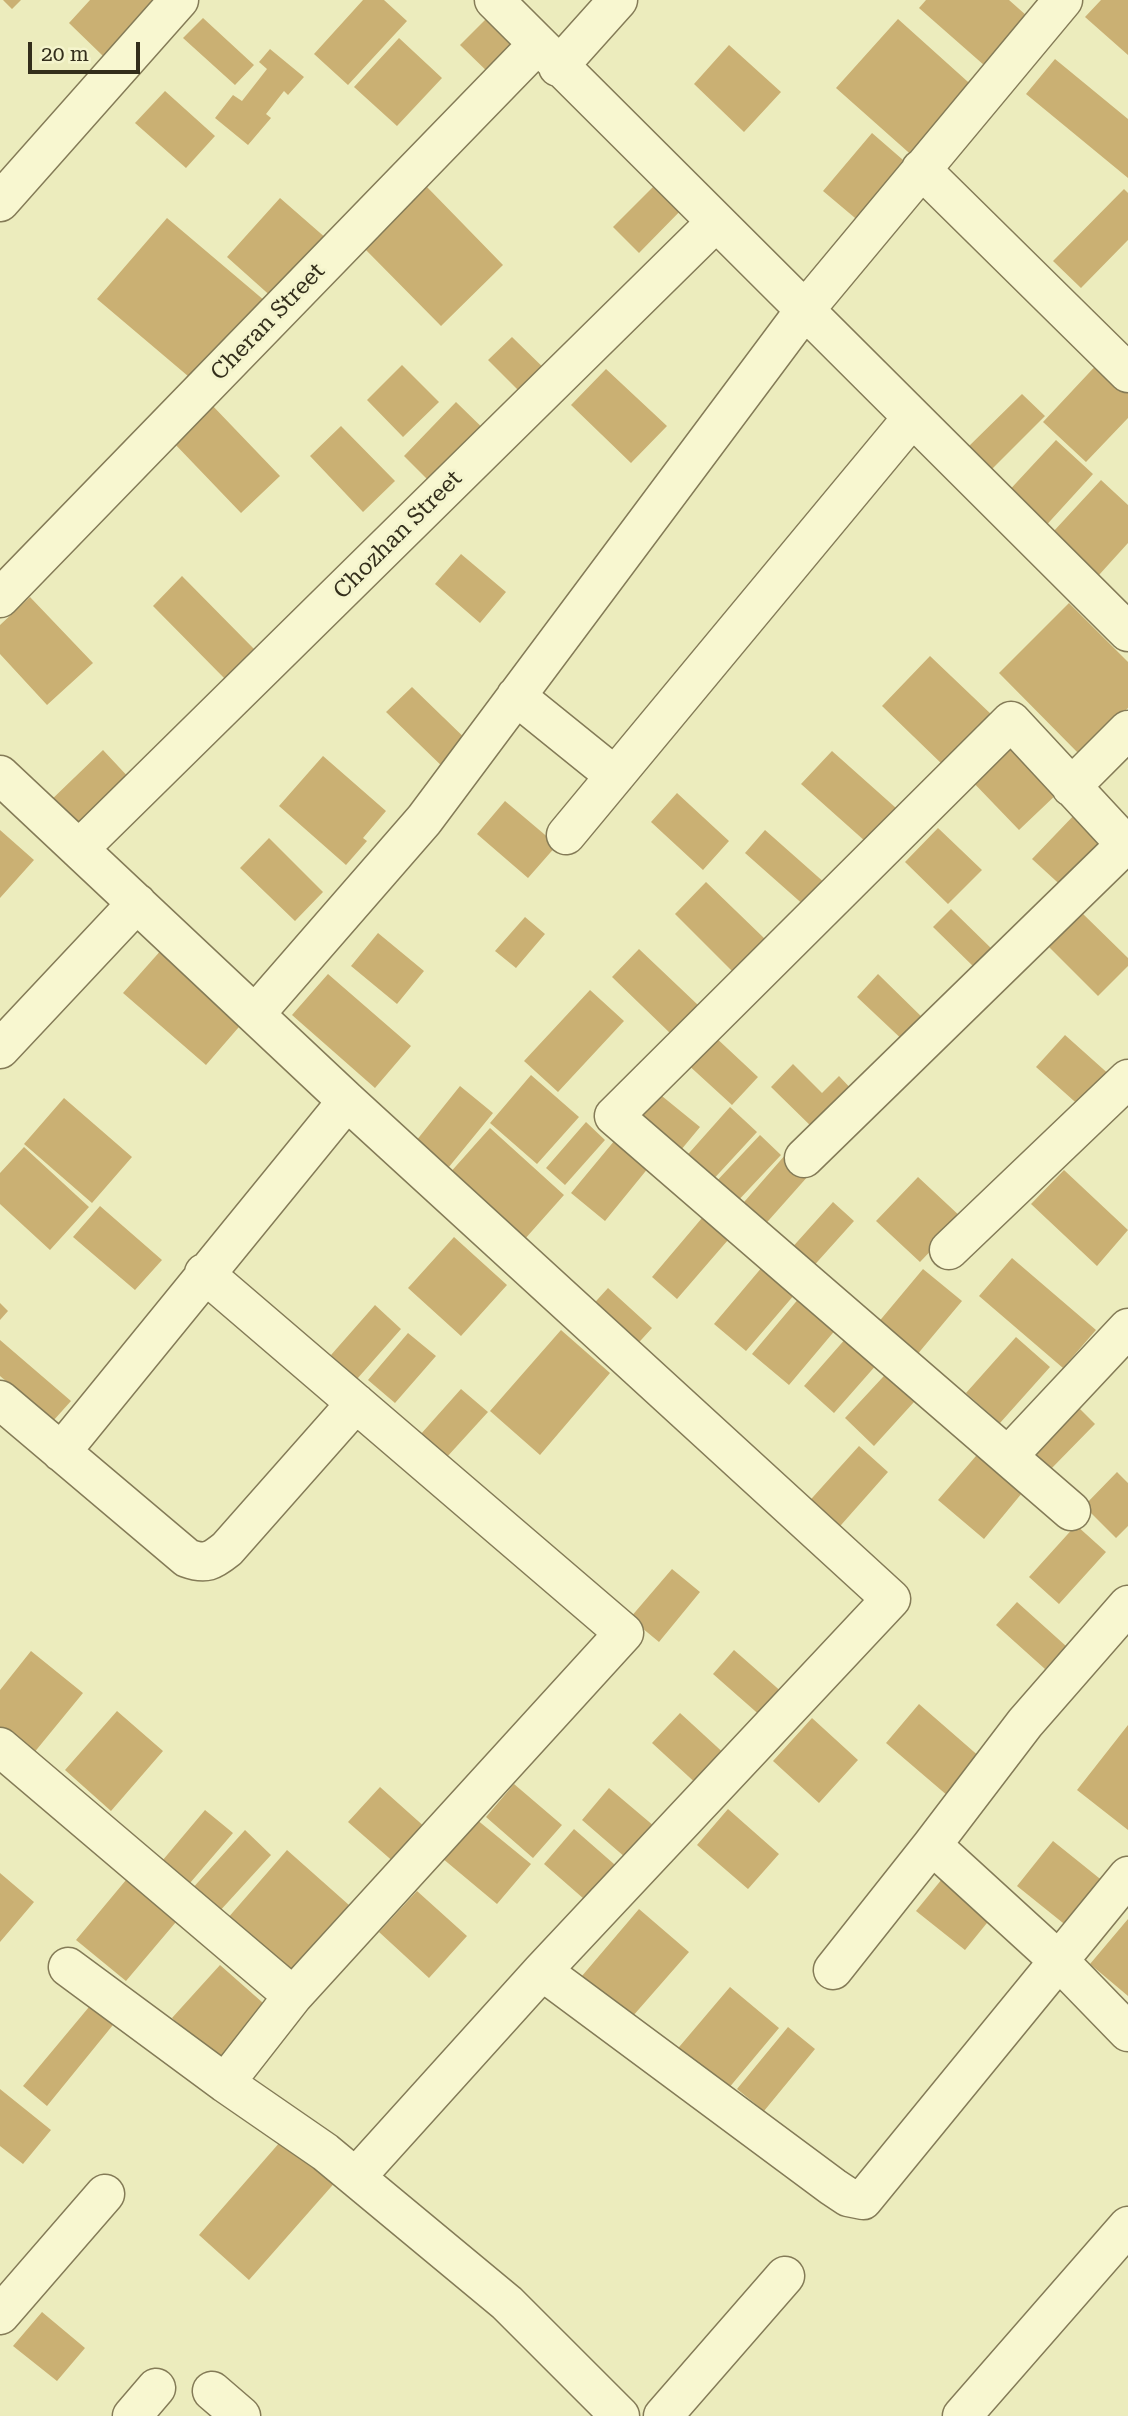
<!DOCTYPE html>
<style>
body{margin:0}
#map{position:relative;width:1128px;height:2416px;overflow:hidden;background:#ececbd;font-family:"Roboto Serif",serif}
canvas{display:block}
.scale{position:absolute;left:28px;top:42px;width:112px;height:32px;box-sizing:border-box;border:4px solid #332e1b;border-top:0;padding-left:9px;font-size:21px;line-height:24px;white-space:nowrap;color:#332e1b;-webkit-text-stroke:5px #f4f4cc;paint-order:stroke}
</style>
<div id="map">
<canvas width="1128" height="2416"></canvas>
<div class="scale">20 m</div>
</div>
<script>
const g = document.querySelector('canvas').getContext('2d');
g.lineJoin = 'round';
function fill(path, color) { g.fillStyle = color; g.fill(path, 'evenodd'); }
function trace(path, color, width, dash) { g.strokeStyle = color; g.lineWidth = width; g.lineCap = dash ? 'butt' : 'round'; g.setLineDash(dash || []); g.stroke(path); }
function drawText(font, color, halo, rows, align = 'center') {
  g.font = font + ' "Roboto Serif",serif'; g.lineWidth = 6; g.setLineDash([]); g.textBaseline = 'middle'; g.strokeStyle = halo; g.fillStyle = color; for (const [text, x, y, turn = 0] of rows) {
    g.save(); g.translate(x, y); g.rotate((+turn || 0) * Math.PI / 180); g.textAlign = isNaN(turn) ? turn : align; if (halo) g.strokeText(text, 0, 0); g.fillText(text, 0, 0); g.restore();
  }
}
fill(new Path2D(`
 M3,0H21L12,9Z
 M90,0H155L103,56L69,23Z
 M363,0H384L407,21L348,85L314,54Z
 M926,0H1009L1036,24L993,73L919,8Z
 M1101,0H1128V55L1085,17Z
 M489,16L524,50L496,80L460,45Z
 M203,18L254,65L235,85L183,38Z
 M898,19L977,90L916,159L836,88Z
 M399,38L442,78L397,126L354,87Z
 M729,45L781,92L744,132L694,84Z
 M270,49L304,77L288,95L284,91L266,114L271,118L248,145L215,118L233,95L242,101L267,69L259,62Z
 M1055,59L1128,119V178L1026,94Z
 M165,91L215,136L186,168L135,123Z
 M872,133L910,166L861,223L823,191Z
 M663,177L689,202L639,253L613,227Z
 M427,187L503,265L441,326L364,248Z
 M1124,189L1128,193V240L1081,288L1053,261Z
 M280,198L327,239L274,299L227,257Z
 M167,218L265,301L195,382L97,299Z
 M512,337L554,378L530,402L488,360Z
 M1102,359L1128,384V418L1086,462L1043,422Z
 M402,365L439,402L403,437L367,400Z
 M606,369L667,426L631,463L571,405Z
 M1022,394L1045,416L989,472L966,449Z
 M456,402L493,438L440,492L404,456Z
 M210,403L280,476L241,513L172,441Z
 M341,426L395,481L363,512L310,456Z
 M1056,440L1093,474L1041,531L1004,496Z
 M1101,480L1128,505V543L1099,575L1053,532Z
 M461,554L506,592L480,623L435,584Z
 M182,576L256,651L226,680L153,606Z
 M30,597L93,663L47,705L0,654V625Z
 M1069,603L1128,662V708L1080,755L999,673Z
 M930,656L993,716L944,766L882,706Z
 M412,687L474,747L448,772L386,712Z
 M1010,739L1060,791L1019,830L969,778Z
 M103,750L132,781L76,834L47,804Z
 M832,751L896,808L866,842L801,784Z
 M323,756L386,811L363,838L367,841L346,865L279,806Z
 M677,793L729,841L703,870L651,822Z
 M505,801L557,845L528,878L477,834Z
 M1078,811L1112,844L1067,891L1032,859Z
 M938,828L982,870L948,904L905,862Z
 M0,830L34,860L0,898Z
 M765,830L826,884L806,907L745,853Z
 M269,838L323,892L295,921L240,868Z
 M706,882L765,939L733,972L675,914Z
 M951,909L996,953L978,971L933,927Z
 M1080,911L1128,958V966L1098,996L1047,945Z
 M525,917L545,934L516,968L495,951Z
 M378,933L424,971L397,1004L351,966Z
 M163,948L245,1020L206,1065L123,993Z
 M639,949L698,1005L671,1034L612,977Z
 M328,974L411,1046L375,1088L292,1015Z
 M878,974L928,1023L908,1045L857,997Z
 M590,990L624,1021L558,1092L524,1061Z
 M712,1034L758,1077L732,1105L685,1062Z
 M1065,1035L1112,1077L1083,1109L1036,1067Z
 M793,1064L822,1093L839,1076L856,1094L818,1133L771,1087Z
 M531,1075L579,1117L537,1164L490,1123Z
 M460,1086L493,1113L444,1173L412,1146Z
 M657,1092L700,1127L676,1156L633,1120Z
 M64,1098L132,1157L92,1203L24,1144Z
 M730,1107L757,1132L709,1184L682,1161Z
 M586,1122L605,1140L565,1185L546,1168Z
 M490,1128L564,1195L516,1249L448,1175Z
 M760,1135L781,1155L734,1205L713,1185Z
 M615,1140L649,1167L605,1221L571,1193Z
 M24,1147L89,1207L50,1250L0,1204V1173Z
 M786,1154L809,1175L761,1229L738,1209Z
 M1064,1170L1128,1230L1097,1266L1031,1204Z
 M918,1177L962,1218L920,1262L876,1221Z
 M833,1202L854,1221L810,1270L789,1251Z
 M100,1206L162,1260L135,1290L73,1237Z
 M702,1218L728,1240L677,1299L652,1277Z
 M454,1237L507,1285L461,1336L408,1288Z
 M1012,1258L1096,1330L1063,1368L979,1296Z
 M763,1266L795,1294L746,1351L714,1324Z
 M923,1269L962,1301L916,1356L877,1324Z
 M608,1288L652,1328L632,1350L588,1310Z
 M800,1297L837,1328L789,1385L752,1354Z
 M0,1303L8,1311L0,1320Z
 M375,1305L401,1329L357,1379L331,1355Z
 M561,1330L610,1373L540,1455L490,1411Z
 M408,1333L436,1356L395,1403L368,1380Z
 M847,1337L878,1363L834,1413L804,1386Z
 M1016,1337L1050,1367L1000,1423L966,1393Z
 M0,1340L71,1401L53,1421L0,1376Z
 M895,1364L924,1391L874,1446L845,1418Z
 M461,1389L488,1412L446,1458L420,1435Z
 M1073,1402L1095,1424L1050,1470L1027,1448Z
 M859,1446L888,1472L834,1533L804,1507Z
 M982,1449L1027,1487L984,1539L938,1500Z
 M1117,1472L1128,1483V1526L1116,1538L1084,1506Z
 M1076,1525L1106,1552L1059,1604L1029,1577Z
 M672,1569L700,1592L659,1642L630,1618Z
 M1017,1602L1066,1646L1045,1669L996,1625Z
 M734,1650L784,1694L763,1718L713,1674Z
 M31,1651L83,1693L33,1754L0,1727V1690Z
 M919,1704L981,1758L948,1796L886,1743Z
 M117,1711L163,1751L111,1811L65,1770Z
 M680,1713L728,1757L700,1787L652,1743Z
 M812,1718L858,1760L819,1803L773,1761Z
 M1128,1725V1830L1077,1790Z
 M514,1784L562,1825L533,1858L486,1817Z
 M380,1787L427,1829L396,1864L348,1822Z
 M609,1788L661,1832L633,1864L582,1820Z
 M728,1809L779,1854L748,1889L697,1845Z
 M205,1810L233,1833L184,1890L157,1867Z
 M476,1819L531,1864L497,1904L442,1858Z
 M574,1829L622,1871L592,1906L544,1864Z
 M245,1830L271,1855L218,1913L191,1890Z
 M1053,1841L1104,1882L1068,1927L1017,1886Z
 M287,1850L358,1913L298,1982L227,1919Z
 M0,1873L34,1902L0,1942Z
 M131,1874L181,1916L126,1981L76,1940Z
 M942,1879L991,1918L965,1950L916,1911Z
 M417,1891L467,1936L429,1978L379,1932Z
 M639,1909L689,1952L625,2025L576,1983Z
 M1128,1919V1996L1090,1964Z
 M220,1965L271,2010L222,2063L172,2018Z
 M730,1987L779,2028L723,2095L674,2053Z
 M94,2001L117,2020L47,2106L23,2086Z
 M788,2027L815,2049L764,2111L737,2089Z
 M0,2089L51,2130L23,2164L0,2146Z
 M287,2134L338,2179L249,2280L199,2235Z
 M42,2312L85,2348L57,2381L13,2346Z`), '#cab073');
const street = new Path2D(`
 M494,0L1128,632
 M558,67L618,0
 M921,169L1128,373
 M0,202L179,0
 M0,598L536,46
 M516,696L615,776
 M0,775L347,1101L891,1599L542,1971L356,2177
 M1071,787L1128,730
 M566,835L912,418
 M80,848L716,222
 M256,1013L424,820L804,311L1063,0
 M0,1049L137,903
 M804,1158L1126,844
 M949,1250L1128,1079
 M204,1273L624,1633L293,1996L225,2083
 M0,1400L187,1558C206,1565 212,1561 227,1549L356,1403
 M61,1452L347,1101
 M1008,1456L1128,1328
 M1071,1511L614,1116L1011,721L1128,847
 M1128,1605L1025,1723L932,1845L1059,1961L1128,2032
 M0,1747L293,1996
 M68,1967L225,2083L325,2152L507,2303L620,2416
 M833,1970L932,1845
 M542,1971L833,2187L848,2197L863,2200L1128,1876
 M0,2315L105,2194
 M212,2391L241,2416
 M132,2416L156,2388
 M663,2416L785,2276
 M962,2416L1128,2226`);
trace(street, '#847b57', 41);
trace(street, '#f8f7d0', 38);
drawText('23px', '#332e1b', '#f4f4cc', [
 ["Cheran Street",268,322,-46],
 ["Chozhan Street",398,535,-45]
]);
</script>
